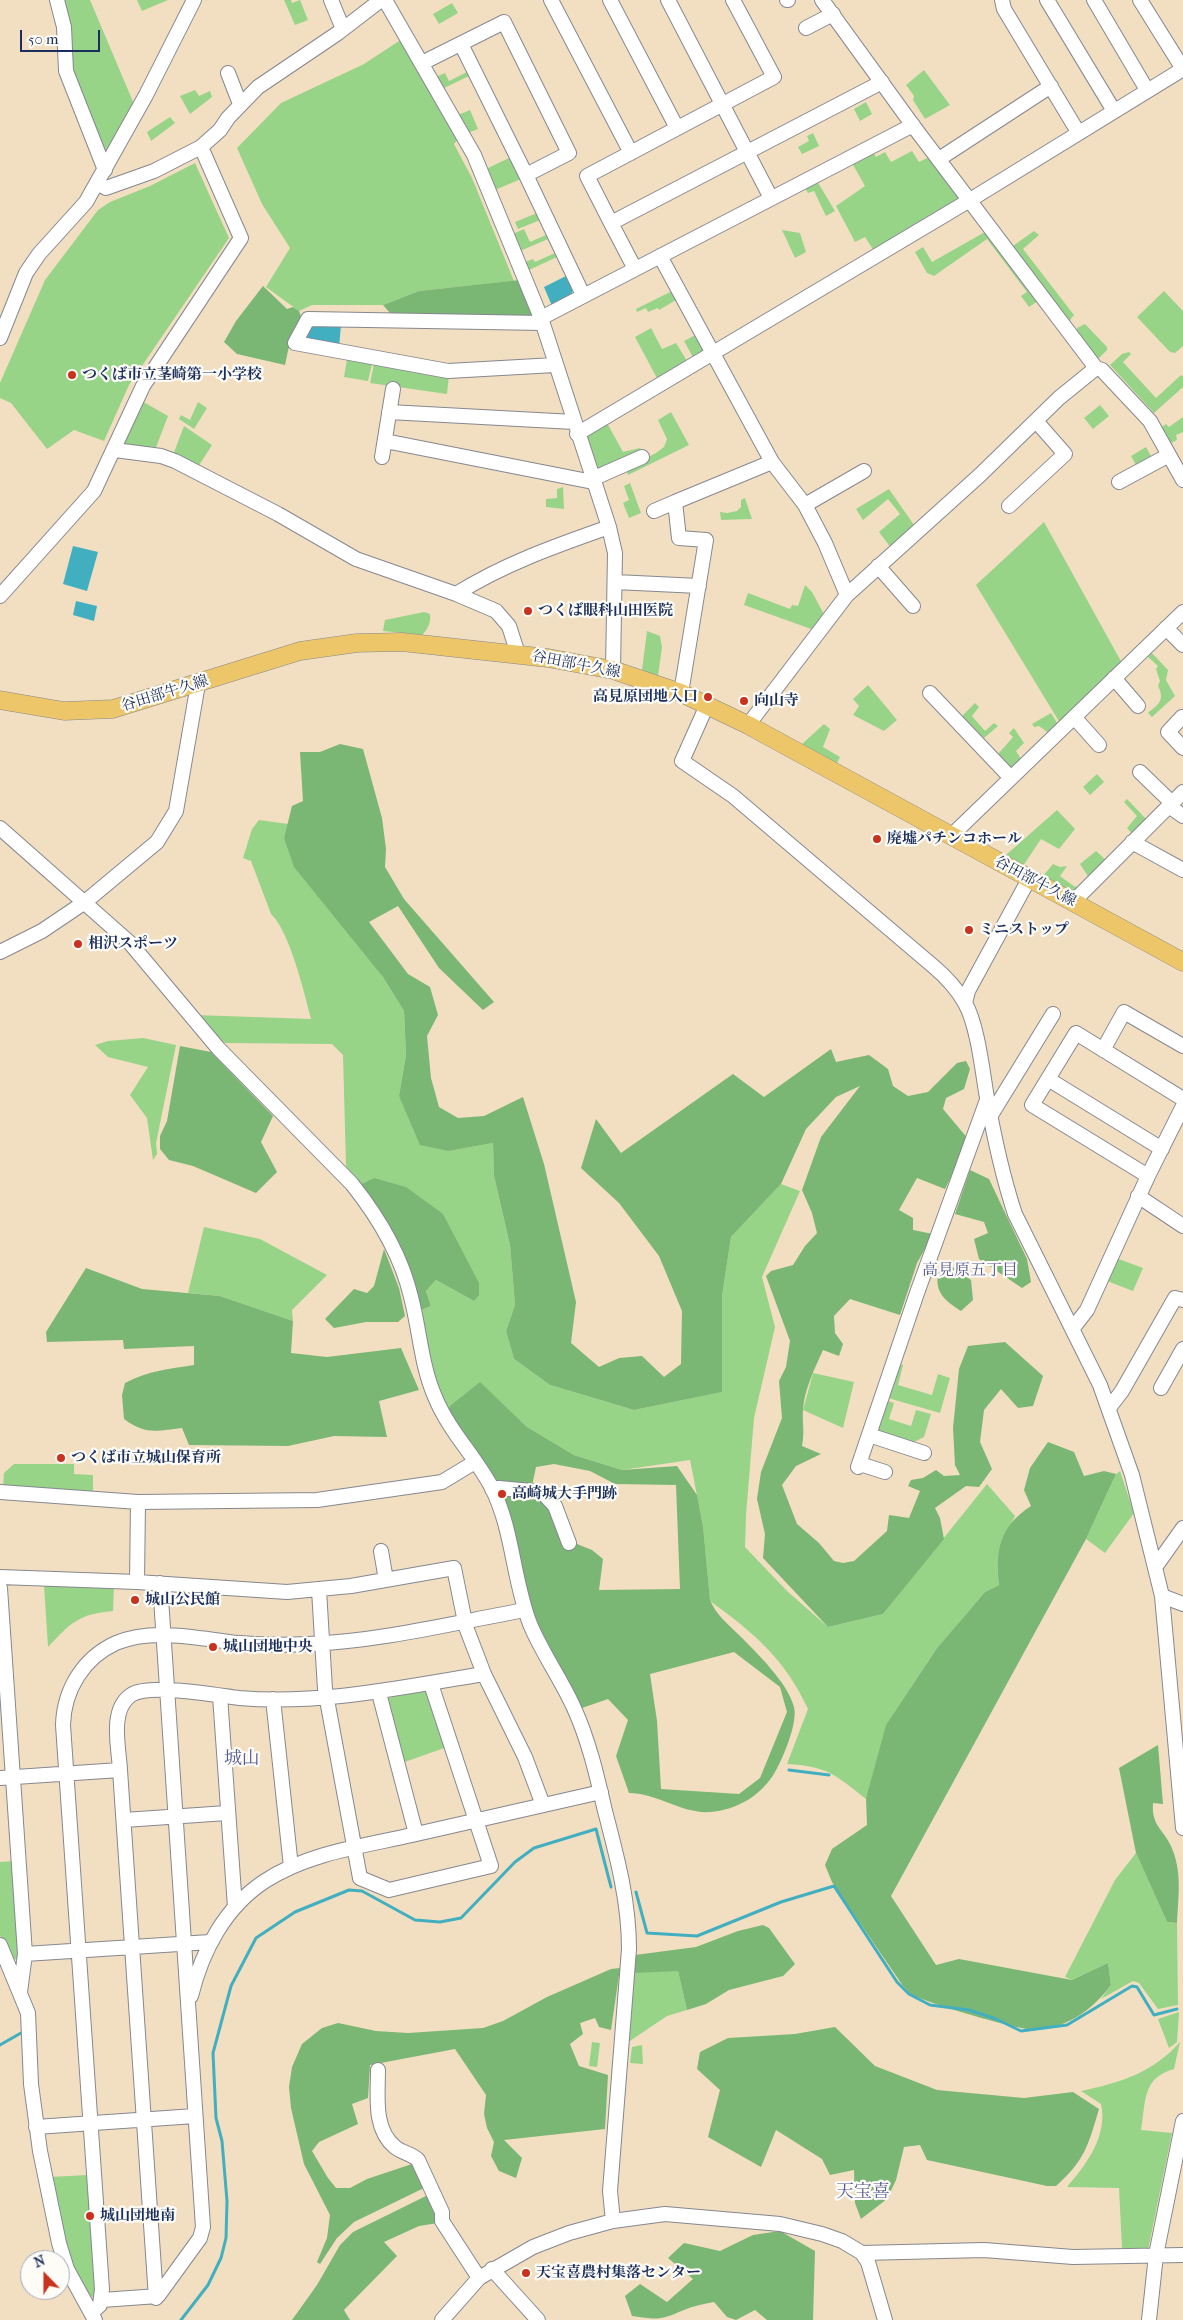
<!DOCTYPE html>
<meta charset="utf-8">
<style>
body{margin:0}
#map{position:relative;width:1183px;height:2320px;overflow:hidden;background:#f2dfc1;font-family:"IM FELL French Canon",serif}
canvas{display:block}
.north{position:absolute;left:20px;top:2250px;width:50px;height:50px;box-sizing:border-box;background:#fdfcf7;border:1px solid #a3aaba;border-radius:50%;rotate:338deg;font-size:14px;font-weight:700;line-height:20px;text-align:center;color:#1b2f5e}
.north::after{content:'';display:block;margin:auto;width:18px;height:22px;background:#c8321e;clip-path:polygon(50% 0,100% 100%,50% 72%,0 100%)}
.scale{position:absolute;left:20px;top:30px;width:80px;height:22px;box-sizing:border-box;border:2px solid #1b2f5e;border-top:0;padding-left:6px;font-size:15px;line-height:18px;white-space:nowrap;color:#1b2f5e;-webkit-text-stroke:4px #fdfcf7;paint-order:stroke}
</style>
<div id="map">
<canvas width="1183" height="2320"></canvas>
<div class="north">N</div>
<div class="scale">50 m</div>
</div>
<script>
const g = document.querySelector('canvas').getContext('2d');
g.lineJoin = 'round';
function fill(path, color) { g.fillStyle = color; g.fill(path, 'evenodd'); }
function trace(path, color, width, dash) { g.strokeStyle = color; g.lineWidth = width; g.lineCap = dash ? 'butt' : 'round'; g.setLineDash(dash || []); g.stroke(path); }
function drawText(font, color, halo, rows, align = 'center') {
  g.font = font + ' "IM FELL French Canon","Noto Serif JP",serif'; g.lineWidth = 4.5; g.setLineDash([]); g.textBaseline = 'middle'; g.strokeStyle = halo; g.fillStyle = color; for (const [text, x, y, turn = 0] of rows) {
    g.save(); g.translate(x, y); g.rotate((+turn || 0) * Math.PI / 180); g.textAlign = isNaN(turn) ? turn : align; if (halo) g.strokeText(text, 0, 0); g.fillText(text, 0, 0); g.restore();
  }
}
fill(new Path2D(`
 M64,0H90L134,104L107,152L101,151L70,69Z
 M137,0H168L142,11Z
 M284,0H291L292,3L300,0L308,20L295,25Z
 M452,3L458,13L439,24L433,14Z
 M402,39L458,139L454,144L472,178L514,281L419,291L383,305H312L299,311L266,287L290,248L262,204L237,148L281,103L364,64Z
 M924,70L950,105L925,119L913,100L914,96L906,85Z
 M467,72L469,76L442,89L436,77L445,73L449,81Z
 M195,90L199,96L210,91L212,97L190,114L180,96Z
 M866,102L872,114L860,121L854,109Z
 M470,110L478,129L468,133L458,115Z
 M170,117L175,123L151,141L147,132Z
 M813,133L819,146L802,154L798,147L809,141L807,136Z
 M912,151L919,162L931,156L964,200L874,251L865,237L855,242L836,206L865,186L852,163L873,152L876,157L885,152L891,162Z
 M511,157L521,179L495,190L486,169Z
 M195,163L229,238L129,385L104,441L74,430L47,449L11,403L0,398V383L45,280L98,210L110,202L150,186Z
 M817,181L835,211L826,216L814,191L808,193L805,188Z
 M537,213L540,220L518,229L515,222Z
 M524,229L530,242L546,235L548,239L520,251L513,234Z
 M782,230L800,233L806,252L795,258Z
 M1034,231L1039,235L1023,249L1074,315L1070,320H1065L1010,248Z
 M985,232L1038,301L1029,307L1021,296L1027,292L987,239L934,276L927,273L915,252L923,247L932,262Z
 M555,253L557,257L529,270L525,262L533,259L535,262Z
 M674,290L678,299L659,310L658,308L648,312L646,308L637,312L636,309Z
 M1164,291L1183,311V346L1175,353L1170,352L1137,317Z
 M1085,324L1107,347V350L1097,360L1076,334L1077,328Z
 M651,328L662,349L676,343L689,364L658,380L635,337Z
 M697,334L706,350L694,359L684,341Z
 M1129,352L1131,354L1123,362L1156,398L1181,375L1183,377V387L1154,413L1110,365L1122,354Z
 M347,359L372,364L368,381L344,377Z
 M374,364L449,375L447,394L370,383Z
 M140,400L168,416L155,450L122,446Z
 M198,402L207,408L194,429L179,419L181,415L190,420Z
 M1100,405L1109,416L1093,429L1084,418Z
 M671,412L689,445L628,475L626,469L656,453L664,447L667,439L658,420Z
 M1183,417V432L1176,435L1177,440L1167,445L1159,429L1166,424L1169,427Z
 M607,423L623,452L640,448L643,454L597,472L586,436Z
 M184,426L212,445L198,467L173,455Z
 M1146,447L1151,456L1136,465L1131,456Z
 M630,483L641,513L629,518L623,503L629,500L624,486Z
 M563,487L564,509L546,507V499L557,498V489Z
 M889,489L914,525L891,548L879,532L900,514L888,499L863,520L856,509Z
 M745,498L752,519L721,520L720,512L727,513L737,511L741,507V500Z
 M1044,522L1123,665L1060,723L976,585Z
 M805,585L812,592L825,616L814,630L744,605L748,593L790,609L792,605L798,606Z
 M424,612L430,614C431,623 428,629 422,635L383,631L385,620Z
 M647,631L660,636L662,647L658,676L642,670Z
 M1150,651L1168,670L1166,680L1175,696L1152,717L1148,713C1159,704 1165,700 1158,686L1160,681L1156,669L1158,666L1146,655Z
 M868,685L897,720L884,731L853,715L859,706L853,699Z
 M975,703L979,707L972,716L985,731L994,723L998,726L984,738L962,716Z
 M1051,713L1059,726L1050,734L1039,726L1034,727L1032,724Z
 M824,724L830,729L823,747L840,757L837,763L802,744Z
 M1014,728L1024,743L1016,751L1023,762L1013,771L998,754L1013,737L1009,733Z
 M1097,774L1104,782L1090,795L1083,787Z
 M1127,799L1147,820L1133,835L1127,828L1137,816L1124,802Z
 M1057,810L1075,829L1059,849L1041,839L1023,866L1006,855Z
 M259,820L288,824L284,838L383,977L404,1011L406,1055L399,1096L449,1151L493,1143L494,1176L510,1245L515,1305L506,1331L514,1359L550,1385L634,1410L721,1392L722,1296L731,1237L781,1184L800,1191L762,1277L775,1327L754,1418L746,1515L745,1547L787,1591L828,1627L883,1614L987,1484L1015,1516C1001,1542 995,1556 999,1585L985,1592L937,1648L900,1704L886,1726L866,1799C836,1775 827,1766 787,1764L808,1709C785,1659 754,1633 710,1601L703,1526L690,1460L622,1470L574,1455L527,1427L480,1383L449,1413C433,1380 426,1346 421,1310L431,1306L426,1291L436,1280L474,1301L374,1178L361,1184L346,1166L343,1055L332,1044L225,1043L195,1015L311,1019C304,992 290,932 271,914L251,861L243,858L252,829Z
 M1096,851L1107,861L1089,878L1080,864Z
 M1053,864L1060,867L1067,866L1060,876L1075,887L1084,884L1075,895L1042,877Z
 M143,1038L176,1045L156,1143L157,1154L153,1160L147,1118L130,1095L148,1067L108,1057L95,1045L108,1041Z
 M204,1227L260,1239L327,1275L292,1310L293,1321L220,1296L188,1293Z
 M1116,1258L1143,1268L1133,1291L1107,1281Z
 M898,1364L903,1365L898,1385L932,1395L938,1374L950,1378L940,1413L888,1398Z
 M813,1373L854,1382L843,1428L803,1410Z
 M886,1400L894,1403L889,1419L911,1426L916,1410L931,1414L924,1437L910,1444L876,1433Z
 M14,1464H74V1474L93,1475V1496L3,1487L4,1473Z
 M1120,1471L1134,1513L1105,1553L1086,1539L1116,1474Z
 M44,1585L114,1587L113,1611C78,1614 71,1623 48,1647Z
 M425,1691L428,1692L447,1747L402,1763L387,1698Z
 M1136,1853L1167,1922L1177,1923L1178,2005L1158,2009L1139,1983L1133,1981L1101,1999L1111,1985L1108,1963L1072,1980L1065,1977L1115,1880Z
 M13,1861L19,1956L17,1960L9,1957L0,1935V1862Z
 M646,1971H678L687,2010L667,2016L627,2043L633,1973Z
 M1179,2012L1177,2042L1169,2048L1158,2019Z
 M592,2042L600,2043L597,2067L589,2066Z
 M1180,2042L1174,2069C1142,2078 1146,2101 1141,2130L1172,2133L1148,2250L1122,2248L1119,2188L1067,2187C1087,2164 1108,2135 1101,2104L1081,2091C1119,2083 1153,2073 1180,2042Z
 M642,2045L643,2064L630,2063L632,2047Z
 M87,2175L95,2295L93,2297L89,2296L72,2267L50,2177Z`), '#98d488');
fill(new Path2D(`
 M520,280L536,318L390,313L383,305L419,291Z
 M263,286L287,309L293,307L299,311L302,319L292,332L285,365L237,354L224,342L236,321Z
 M340,744L363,749L382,818L386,849L385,867L404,899L494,1002L483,1010L439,968L398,906L369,922L408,974L430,987L438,1015L427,1036L431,1078L439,1107L458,1118L484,1116L523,1097L544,1164L576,1302L571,1343L599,1367L619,1358L642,1356L664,1377L681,1364L682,1311L659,1256L619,1203L581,1168L596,1119L621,1153L733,1074L764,1097L831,1049L836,1062L869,1055L888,1069L893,1086L908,1096L928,1092L957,1063L966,1061L970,1069L964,1089L946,1098L943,1109L969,1140L945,1189L917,1178L899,1210L913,1218V1230L933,1234L917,1263L900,1315L850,1299L834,1316L835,1333L843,1344L839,1356L823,1350C815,1368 804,1390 803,1410C802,1424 805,1430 802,1446L821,1454L796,1466L782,1485L797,1524L819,1543L834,1561L843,1563L854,1561L887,1531L889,1515L909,1518L920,1491L908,1486L911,1480L923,1478L936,1470L944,1476L960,1475L955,1465L953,1428L959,1369L968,1346L1005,1342L1043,1376L1033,1406L1018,1408L1001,1389L984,1410L980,1442L992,1469L979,1487L966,1486L935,1508L940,1518L944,1539L883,1614L828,1627L763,1558L765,1534L757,1499L761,1472L782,1418L779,1381L786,1367L790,1341L766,1276L771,1271L793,1265L805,1246L817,1233L812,1213L802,1190L821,1137L860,1086L836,1097L806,1129L781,1184L731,1237L722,1296V1392L634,1410L550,1385L514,1359L506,1331L515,1305L510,1245L494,1176L493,1143L449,1151L420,1145L399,1096L406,1055L404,1011L383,977L294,867L284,838L292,806L303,801L300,752H320Z
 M180,1046L211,1052L273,1116L261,1142L277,1172L256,1193L193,1166L169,1160L160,1149V1136L167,1121Z
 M970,1170L989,1179L1027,1259L1031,1282L1022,1288L979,1259L974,1239L988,1233L984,1222L955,1214Z
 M374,1178L406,1187L443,1214L479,1283V1295L474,1301L436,1280L426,1291L431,1306L421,1310L405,1258L381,1212L361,1184Z
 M384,1249L399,1288L405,1316L398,1322H366L334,1328L325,1319L354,1289L367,1293L374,1286Z
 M951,1266L971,1280L973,1300L961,1311C944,1300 935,1293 938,1272Z
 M86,1268L142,1289L220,1296L293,1321L291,1353L327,1357L401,1348L419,1390L379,1401L387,1437L334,1436L288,1446L189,1445L182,1428C156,1431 146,1435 124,1419L122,1395L125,1383C147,1371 169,1369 194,1365V1346L124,1349L123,1340L47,1342L46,1332Z
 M480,1382L527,1427L574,1455L622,1470L677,1466L697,1495L703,1526L710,1600C716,1615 728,1624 739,1635C756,1652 788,1683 794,1707C798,1723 783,1758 775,1772C762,1795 737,1810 710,1812C682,1814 657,1793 629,1793L616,1756L628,1720L608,1699L582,1708L539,1628L521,1574L510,1522L449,1413L450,1406ZM554,1464L590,1471L615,1484L676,1485L680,1589L599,1590L603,1559L592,1550L572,1542L560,1508L532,1486L536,1467ZM734,1652L780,1687L787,1712L760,1778L739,1794L661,1789L657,1721L650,1674Z
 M1048,1442L1074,1452L1084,1476L1104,1471L1116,1474L1086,1539L891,1896L936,1965L959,1959L1072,1980L1108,1963L1111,1985C1093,2009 1070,2026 1039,2030C1024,2032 926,2003 911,1994C908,1992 906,1988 903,1986L832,1882L825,1865L832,1849L867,1825L866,1798L886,1725L937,1648L985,1592L999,1585C995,1550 1000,1526 1031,1506L1024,1490L1030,1468Z
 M1158,1745L1163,1804L1153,1803C1151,1828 1166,1830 1173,1851C1182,1874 1178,1899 1177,1923L1167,1922L1136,1853L1119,1768Z
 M763,1925L769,1928L795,1964L783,1976L729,1990L706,2004L687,2010L678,1971L633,1973L635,1955L696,1947L738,1931Z
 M620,1968L611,2030L599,2027L595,2018L580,2023L583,2034L570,2044L579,2066L608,2075L605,2129L504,2140L522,2158L516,2178L499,2171L491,2156L494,2142L487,2128L484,2114L486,2095L455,2049L370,2065L368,2098L352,2104L358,2124L319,2142L312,2151L328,2178L336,2188H350L367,2179L415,2163L426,2187L354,2222L337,2238L320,2264L317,2262L327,2238L330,2215L304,2164L291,2108L289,2087L292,2067L302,2044L322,2028L338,2023L376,2031L408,2033L483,2028L503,2021L547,1997L611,1969Z
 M835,2027L875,2066L937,2090L1024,2098L1073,2092L1099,2109C1088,2146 1085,2160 1056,2186H1047L927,2160L920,2145L904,2147L896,2180L887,2199L861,2219L855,2203L854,2170L830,2175L822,2159L776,2130L761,2167L708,2137L720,2090L697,2069L700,2052L728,2038L795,2034Z
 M430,2194L438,2223L419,2226L384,2242L397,2256L344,2310L350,2320H292L317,2285L340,2245L353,2232Z
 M780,2231L815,2251L813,2320H767L755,2310L736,2320L727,2317L714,2302C704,2304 693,2306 684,2310C660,2320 659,2320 632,2316L625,2296L640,2284L667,2302L693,2279L668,2258L684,2243L720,2251L753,2235Z`), '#7ab674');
fill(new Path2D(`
 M566,276L573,289L571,297L552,306L544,287Z
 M311,324L341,325L339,348L304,341Z
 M73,546L98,552L87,591L63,584Z
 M76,601L97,606L94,621L73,615Z`), '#42afc0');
trace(new Path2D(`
 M789,1770L829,1775
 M636,1892L647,1933L697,1936L781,1902L834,1886L897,1982L909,1994L930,2005L969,2010L996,2019L1021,2031L1067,2025L1132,1986L1137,1987L1154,2015L1177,2009
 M0,2045L21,2033
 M181,2320L208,2285L221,2258L226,2238L227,2201L222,2141L216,2118L213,2053L231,1986L256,1938L295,1912L349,1890L362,1891L415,1920L440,1922L461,1918L515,1862L534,1848L596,1829L611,1887`), '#42afc0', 3);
const minor = new Path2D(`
 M57,0L64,27L66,71L105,170
 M331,0L343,29
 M385,0L474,155L541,318L609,527L615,553L613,670
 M551,0L631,153
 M610,0L677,128
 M668,0L771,198
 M787,0H788
 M822,0L914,127L1096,368L1102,370L1150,421L1183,480
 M1002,0L1004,9L1078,132
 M1047,0L1114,111
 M1094,0L1147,90
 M1140,0L1183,69
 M806,28L833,14
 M422,63L504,22L569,153L526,175L461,44
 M228,73L240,104
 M939,159L1051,86
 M526,175L583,295
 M97,183L106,188L154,171L201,147L220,130L228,118L258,87L338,33L381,0
 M611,223L587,176L774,77L733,0
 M660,256L772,462L805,505L825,543L847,595
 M635,269L611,223L882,82
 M541,318L913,125
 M543,323L308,319L295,343L448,371L555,365
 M0,338L26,273L39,254L86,202L146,95L194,0
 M389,412L574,422
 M577,434L970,200L1183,69
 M385,441L593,482
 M115,450L161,456L175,461L278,514L356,559L456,594L496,611L509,626L518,654
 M382,457L393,389
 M592,479L642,457
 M1119,482L1169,455
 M805,505L864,471
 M1009,506L1065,454L1036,421
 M654,511L675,502
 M878,566L913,606
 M615,582L699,586
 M456,594C504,564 555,546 609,527
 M0,596L94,491L143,386L241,238L201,147
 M1166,628L1183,645
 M1114,678L1138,706
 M681,693L706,540L679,538L675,502L772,462
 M930,693L1011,778
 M707,705L682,761L733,796L933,966C945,976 957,989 965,1003C977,1024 982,1067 986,1092C993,1132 1002,1175 1015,1214L1100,1385L1132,1475L1162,1596L1183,1828
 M1074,717L1099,745
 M1183,719L1182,717L1168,732L1183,748
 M748,725L847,595L980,475L1059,398L1096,368
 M1140,772L1172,803
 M1169,806L1183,816
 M0,828L130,943L218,1048L352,1184C379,1218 401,1254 411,1297C420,1331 421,1365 435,1397C449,1431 475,1456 492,1488C513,1530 513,1580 530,1624C542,1653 561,1679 574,1708C589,1741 597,1776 605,1811C617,1857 629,1901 629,1949L610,2191L613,2221
 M951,836L1183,612
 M1132,842L1183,870
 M1073,902L1183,792
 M0,952L42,931L85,902L157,842L176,811L198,684
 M965,1003L968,991L1029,879
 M1103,1050L1124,1012L1183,1046
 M1048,1079L1162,1149
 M991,1115L1053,1014
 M1148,1176L1032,1105L1076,1033L1183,1099
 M1138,1196L1183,1226
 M1073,1328L1087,1310L1148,1176L1183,1106
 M1161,1388L1183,1349
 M1109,1408L1122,1391L1175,1298L1183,1300
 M869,1435L924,1453
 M860,1464L885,1472
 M858,1467L917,1293L987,1100
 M492,1489L499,1488L542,1492L555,1506L569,1543
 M0,1492L138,1502L317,1500L442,1482L475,1462
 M381,1551L386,1580
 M1156,1566L1183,1528
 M0,1577L137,1582L287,1592L351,1586L454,1568L466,1627L484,1674L525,1757L543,1805
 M137,1582L138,1502
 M0,1588L25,1954L20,1992
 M319,1590L325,1689L360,1878L389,1890L491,1866L431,1684
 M1162,1596L1183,1604
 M379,1693L416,1834
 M220,1696L235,1907
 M273,1699L291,1867
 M0,1778L120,1770
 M124,1820L227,1813
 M0,1945L28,2013L31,2084L40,2151L59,2243L67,2269L95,2320
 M25,1954L210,1942
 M191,1996C202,1951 225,1907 265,1881C308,1853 363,1846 412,1835C475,1821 538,1806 601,1792
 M378,2070C378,2096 373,2129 395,2147C402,2153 411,2153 418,2160L442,2212V2221L479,2278
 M36,2127L195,2116
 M862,2253L868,2262L885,2320
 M492,2269L538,2320
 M156,2298L120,1770C119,1748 109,1710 131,1695C149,1683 215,1695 239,1698C323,1705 402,1687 484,1674
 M102,2300L158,2296L200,2238L203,2227L160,1583
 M91,2313L100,2305L102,2289L63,1725C64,1690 83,1658 116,1643C153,1627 200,1639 239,1643C262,1645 285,1645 308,1644C381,1641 453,1623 525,1610
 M442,2320L479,2278L533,2247L569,2233L613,2221L665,2214L780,2224L822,2234L842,2241L862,2253L984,2250L1073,2257L1183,2255
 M1149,2320L1156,2255L1183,2121`);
const major = new Path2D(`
 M0,700L64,711L113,709L300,651L357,643L402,642L548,658L613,670L681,693L748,725L1183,962`);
trace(minor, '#868790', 16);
trace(major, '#868790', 19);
trace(minor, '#fff', 14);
trace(major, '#ecc669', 18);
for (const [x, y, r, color] of [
 [72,375,5,"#c8321e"],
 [528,611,5,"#c8321e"],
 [708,697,5,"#c8321e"],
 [744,701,5,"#c8321e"],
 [877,839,5,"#c8321e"],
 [969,930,5,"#c8321e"],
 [78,944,5,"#c8321e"],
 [61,1458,5,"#c8321e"],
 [502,1494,5,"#c8321e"],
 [135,1600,5,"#c8321e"],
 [213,1647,5,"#c8321e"],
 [90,2216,5,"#c8321e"],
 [526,2273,5,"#c8321e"]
]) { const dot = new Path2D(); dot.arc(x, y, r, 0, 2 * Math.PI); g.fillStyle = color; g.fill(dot); trace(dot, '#fdfcf7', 2); }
drawText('bold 15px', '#1b2f5e', '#fdfcf7', [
 ["つくば市立茎崎第一小学校",82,375],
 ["つくば眼科山田医院",538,611],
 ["高見原団地入口",698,697,"right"],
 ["向山寺",754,701],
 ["廃墟パチンコホール",887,839],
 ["ミニストップ",979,930],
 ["相沢スポーツ",88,944],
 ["つくば市立城山保育所",71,1458],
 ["高崎城大手門跡",512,1494],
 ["城山公民館",145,1600],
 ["城山団地中央",223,1647],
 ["城山団地南",100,2216],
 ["天宝喜農村集落センター",536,2273]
], 'left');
drawText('15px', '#1b2f5e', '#fdfcf7', [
 ["谷田部牛久線",576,665,11],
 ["谷田部牛久線",165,694,-17],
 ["谷田部牛久線",1035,882,28]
]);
drawText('16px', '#585b94', '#fdfcf7', [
 ["高見原五丁目",970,1271]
]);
drawText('18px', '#585b94', '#fdfcf7', [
 ["城山",242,1760],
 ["天宝喜",863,2193]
]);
</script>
